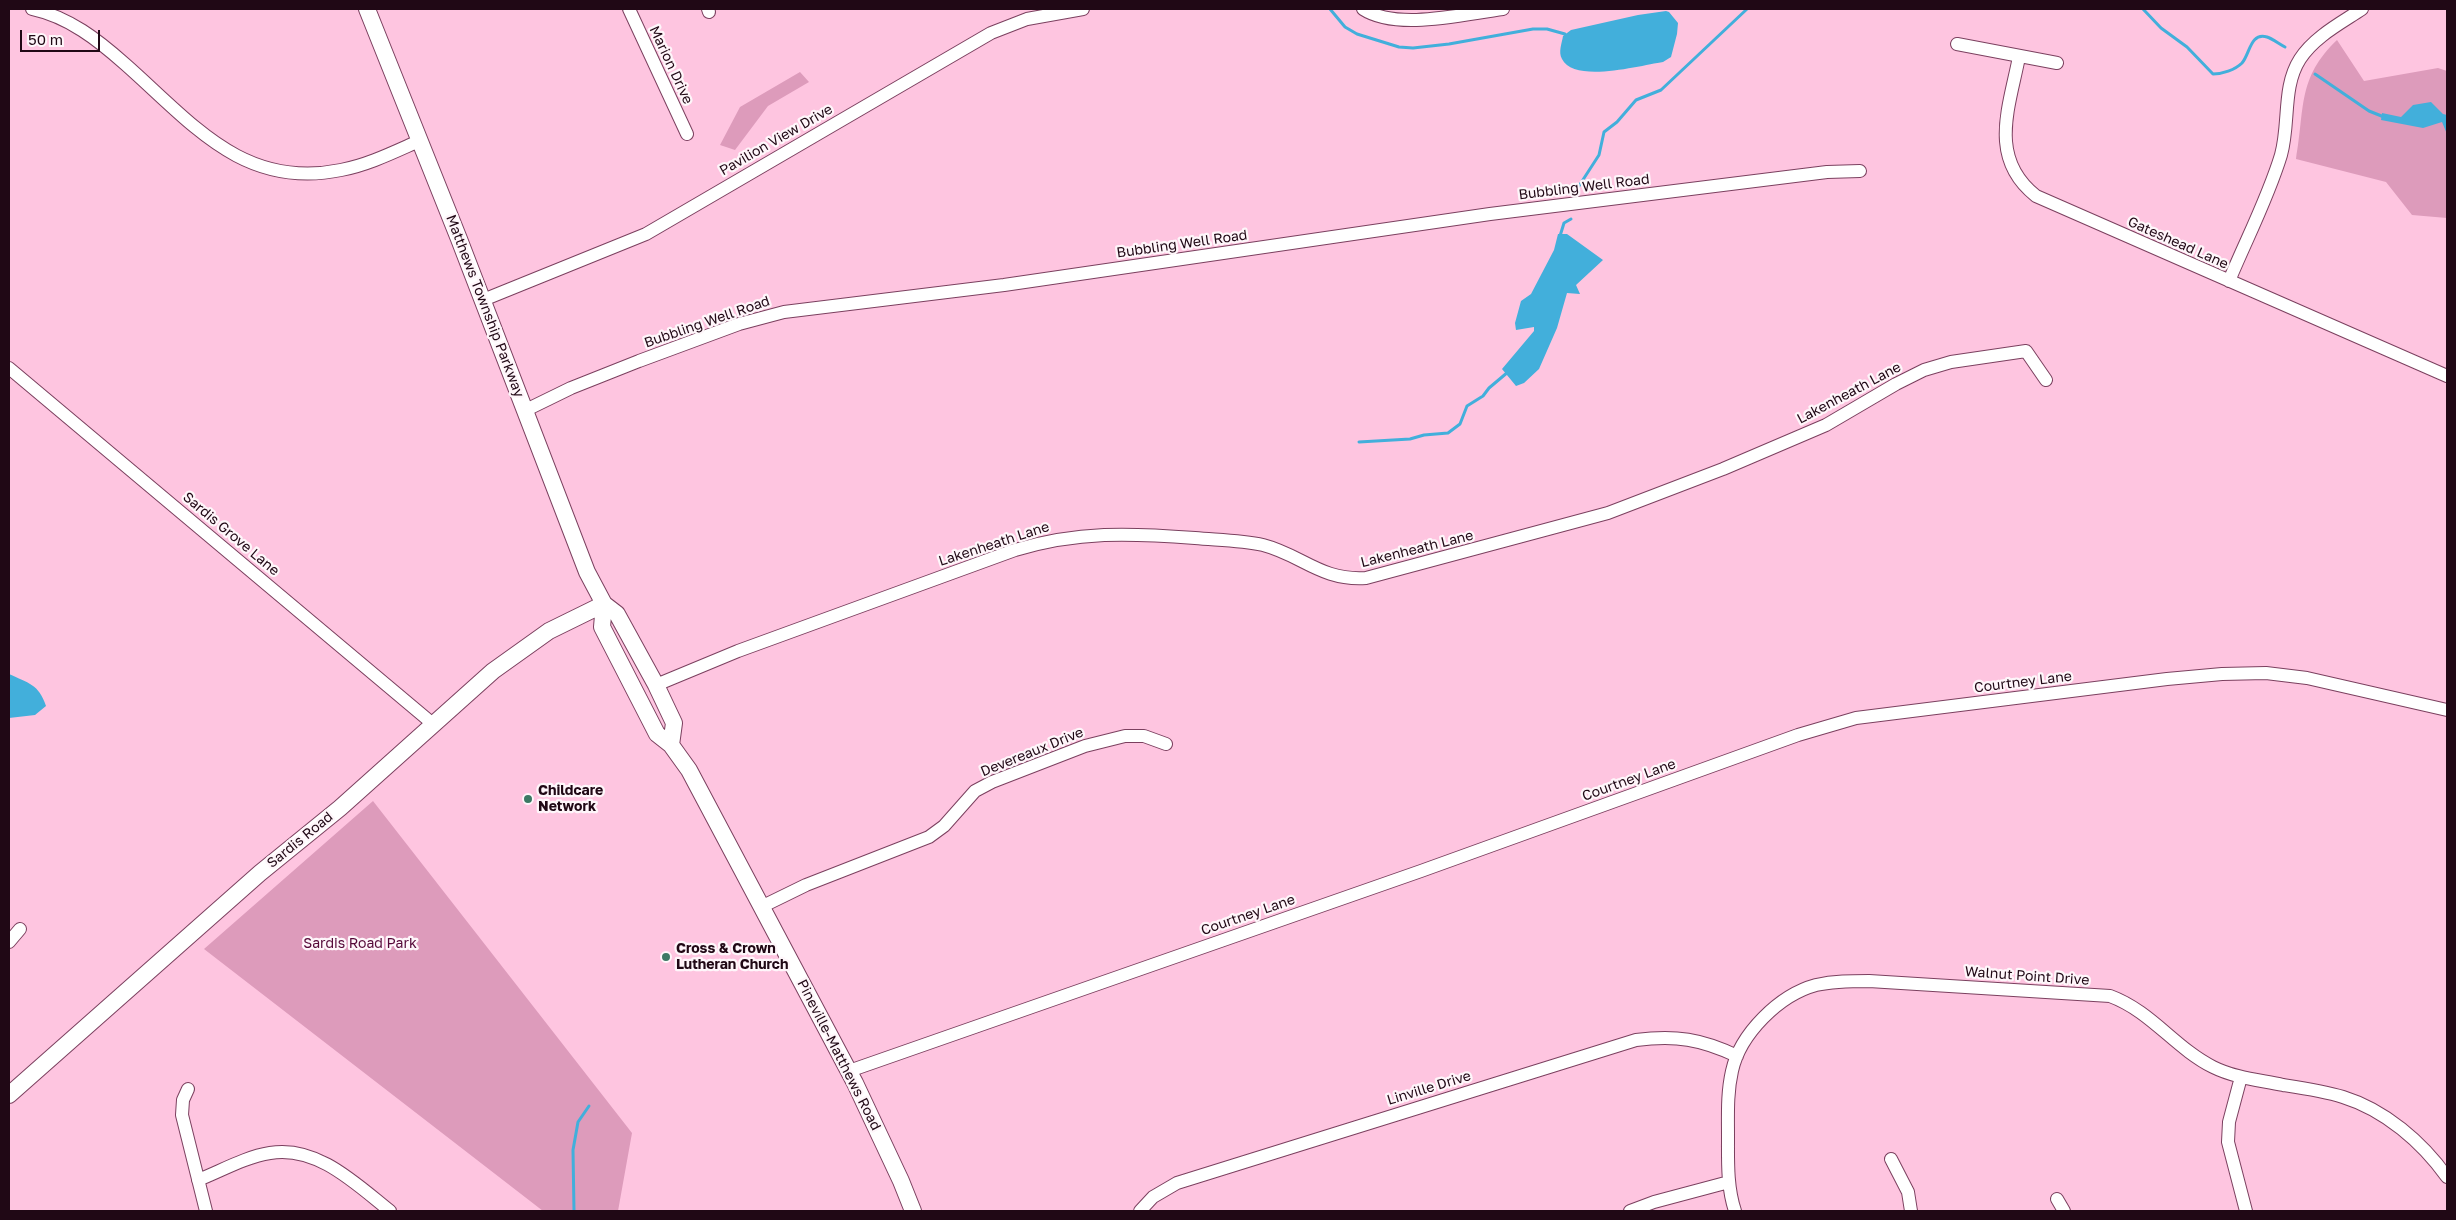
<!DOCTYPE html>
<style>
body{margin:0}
#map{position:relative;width:2456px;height:1220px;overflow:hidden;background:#fec5e0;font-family:"Golos Text",sans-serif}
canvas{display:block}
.frame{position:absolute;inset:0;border:10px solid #200815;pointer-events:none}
.scale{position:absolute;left:20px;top:30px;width:80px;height:22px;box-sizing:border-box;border:2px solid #200815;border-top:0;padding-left:6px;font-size:15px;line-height:18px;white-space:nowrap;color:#200815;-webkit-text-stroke:4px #fef6fa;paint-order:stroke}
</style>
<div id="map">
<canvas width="2456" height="1220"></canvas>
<div class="frame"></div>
<div class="scale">50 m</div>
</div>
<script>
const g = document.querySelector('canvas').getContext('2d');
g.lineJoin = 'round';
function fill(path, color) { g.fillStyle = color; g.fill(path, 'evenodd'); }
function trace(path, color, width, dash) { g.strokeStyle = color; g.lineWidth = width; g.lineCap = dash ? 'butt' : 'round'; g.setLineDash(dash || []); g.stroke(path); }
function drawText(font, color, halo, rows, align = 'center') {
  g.font = font + ' "Golos Text",sans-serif'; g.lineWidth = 4.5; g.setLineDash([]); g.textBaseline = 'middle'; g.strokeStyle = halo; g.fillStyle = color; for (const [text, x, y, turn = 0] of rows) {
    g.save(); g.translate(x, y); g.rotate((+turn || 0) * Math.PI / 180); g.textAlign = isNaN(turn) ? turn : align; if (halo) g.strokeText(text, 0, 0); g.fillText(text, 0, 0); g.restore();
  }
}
fill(new Path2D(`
 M2337,40L2364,81L2438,68L2447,71V218L2412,215L2386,182L2296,159C2305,109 2297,78 2337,40Z
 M800,72L809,82L768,106L735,150L720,145L740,107Z
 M373,801L632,1133L618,1211H543L204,949Z`), '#dd9bbb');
fill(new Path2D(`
 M1666,11L1669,12L1678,23L1677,34L1671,57L1663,62C1642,65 1574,84 1562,59C1558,52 1562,43 1563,36L1571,30L1638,15Z
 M2431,102L2443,114L2447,115V134L2442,122L2423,128L2381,120L2382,113L2401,117L2413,105Z
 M1558,234H1567L1603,260L1576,285L1580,294L1567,293L1557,328L1539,369L1524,383L1516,386L1502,369L1534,331V327L1516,330L1515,323L1521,301L1531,294L1554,250Z
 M9,674C28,683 39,684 46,706L35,715L9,718Z`), '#42afdb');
trace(new Path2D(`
 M1330,9L1345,27L1357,34L1399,47L1413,48L1449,44L1533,29H1547L1565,34
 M2143,9L2161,28L2187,47L2213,74C2222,74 2235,70 2242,63C2250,54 2250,32 2267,37C2273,39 2279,44 2285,47
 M2315,74L2369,111L2384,117
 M1577,189L1599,155L1604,132L1617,122L1636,100L1661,90L1747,9
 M1560,236L1564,223L1571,219
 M1359,442L1410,439L1424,435L1448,433L1460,424L1467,406L1483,396L1489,388L1508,372
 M574,1211L573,1150L578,1122L589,1106`), '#42afdb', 3);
const minor = new Path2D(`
 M32,9C69,17 98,40 125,64C192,123 243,190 341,170C368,165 394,152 419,141
 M629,9L687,134
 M708,9L709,12
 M1363,9C1397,31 1463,14 1503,9
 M1957,44L2057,63
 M2019,57C2009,108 1988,158 2036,196L2447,376
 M2229,281C2246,240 2268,198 2281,155C2290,123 2282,87 2300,59C2314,37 2341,23 2362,9
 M483,300L646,234L991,33L1027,19L1083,9
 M9,368L433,724
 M526,410L571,388L639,361L739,324L784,312L1004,285L1490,214L1827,172L1860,171
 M656,685L738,651L1015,550C1078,531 1130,533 1195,538C1217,540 1241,540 1263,545C1302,555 1321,581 1366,578L1608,513L1723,469L1826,425L1896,384L1924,370L1951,362L2026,351L2046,380
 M761,907L806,885L929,837L944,826L975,791L992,782L1085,746L1125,736H1144L1166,744
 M9,942L20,929
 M849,1071L1421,871L1798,735L1856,718L2167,679L2222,674L2266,673L2307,678L2447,710
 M2241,1077L2229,1122L2228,1142L2246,1211
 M188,1089L183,1100L182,1115L206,1211
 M1891,1159L1908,1192L1911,1211
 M198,1180C221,1171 245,1157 270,1153C317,1145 356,1184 390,1211
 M2057,1199L2064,1211
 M1140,1211L1153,1197L1177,1183L1636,1040C1676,1035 1701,1039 1737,1056
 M1630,1211L1654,1202L1729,1182
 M1735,1211C1727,1187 1728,1161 1728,1136C1728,1114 1727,1093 1732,1071C1740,1034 1779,995 1816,985C1834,981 1851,981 1869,981L2110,996C2151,1011 2175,1048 2213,1067C2235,1078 2260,1080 2283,1085C2303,1088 2324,1091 2343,1097C2385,1110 2422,1142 2447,1177`);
const major = new Path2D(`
 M367,9L459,239L587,572L604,604L617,614L656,685L674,723L671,745
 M604,604L602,627L657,734L671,745L689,770L855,1083L901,1181L913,1211
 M9,1095L260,873L340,808L493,671L549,631L604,604`);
trace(minor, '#7b405f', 14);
trace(major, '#7b405f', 18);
trace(minor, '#fff', 12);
trace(major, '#fff', 16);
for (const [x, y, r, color] of [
 [528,799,5,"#3c7964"],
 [666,957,5,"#3c7964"]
]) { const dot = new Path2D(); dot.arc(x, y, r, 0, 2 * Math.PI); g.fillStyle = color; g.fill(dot); trace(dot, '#fef6fa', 2); }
drawText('14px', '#200815', '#fef6fa', [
 ["Marion Drive",671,65,65],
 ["Pavilion View Drive",776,140,-30],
 ["Bubbling Well Road",1584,187,-7],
 ["Gateshead Lane",2178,243,24],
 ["Bubbling Well Road",1182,244,-8],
 ["Matthews Township Parkway",485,306,69],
 ["Bubbling Well Road",707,322,-19],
 ["Lakenheath Lane",1849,393,-28],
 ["Sardis Grove Lane",231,534,40],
 ["Lakenheath Lane",994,544,-18],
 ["Lakenheath Lane",1417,549,-14],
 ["Courtney Lane",2023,682,-7],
 ["Devereaux Drive",1032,752,-22],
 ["Courtney Lane",1629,780,-20],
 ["Sardis Road",300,840,-39],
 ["Courtney Lane",1248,915,-19],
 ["Walnut Point Drive",2027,976,4],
 ["Pineville-Matthews Road",839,1055,63],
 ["Linville Drive",1429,1088,-17]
]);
drawText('bold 14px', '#200815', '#fef6fa', [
 ["Childcare",538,791],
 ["Network",538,807],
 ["Cross & Crown",676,949],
 ["Lutheran Church",676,965]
], 'left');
drawText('14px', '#550838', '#fef6fa', [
 ["Sardis Road Park",360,944]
]);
</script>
